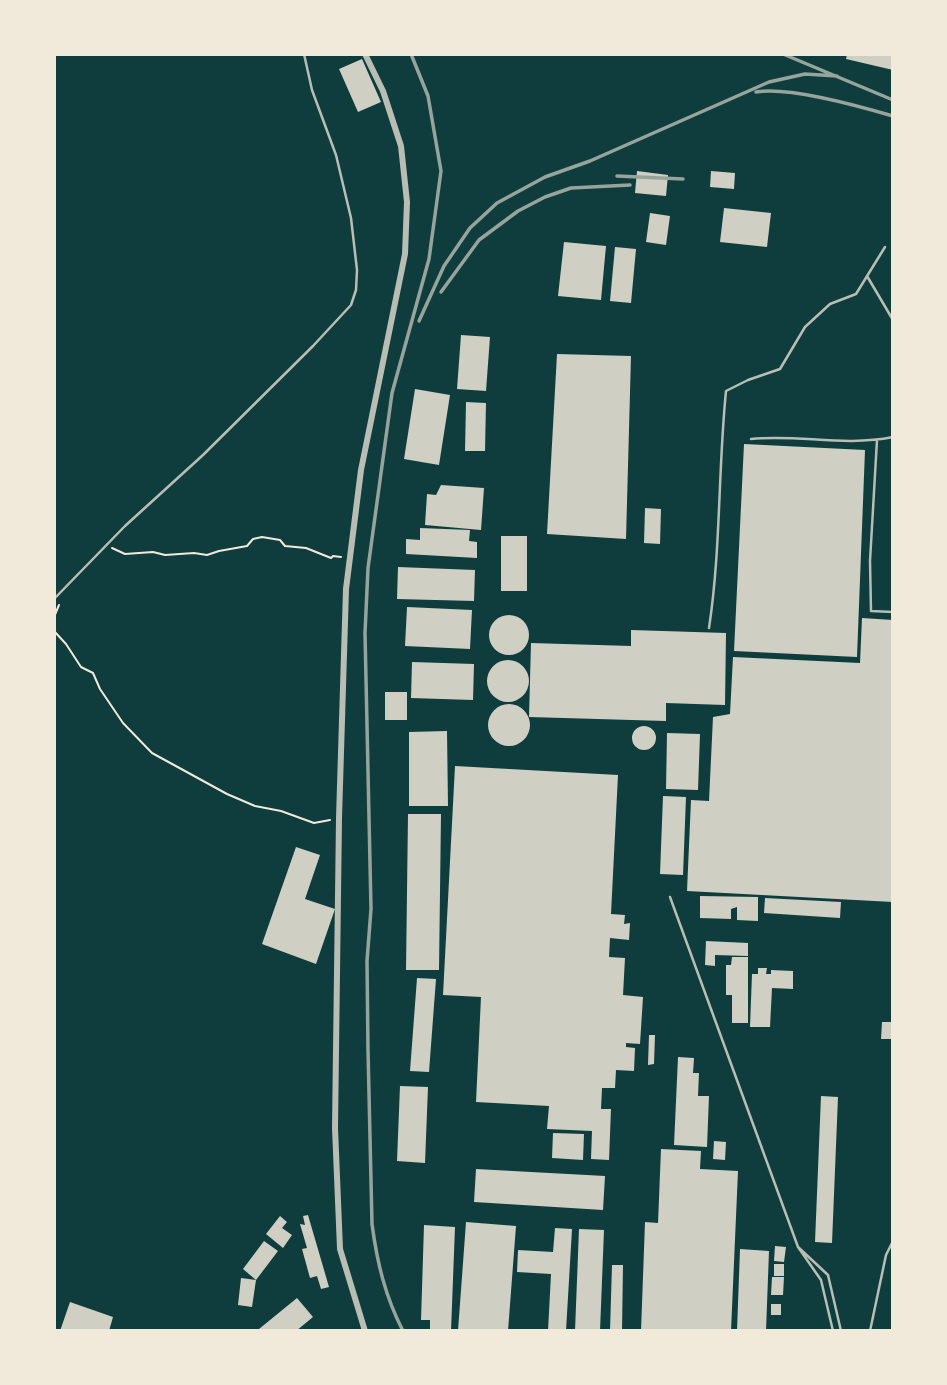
<!DOCTYPE html>
<style>
body{margin:0}
#map{position:relative;width:947px;height:1385px;overflow:hidden;background:#0f3d3e;font-family:Roboto,sans-serif}
canvas{display:block}
.frame{position:absolute;inset:0;border:56px solid #f1e9da;pointer-events:none}
</style>
<div id="map">
<canvas width="947" height="1385"></canvas>
<div class="frame"></div>
</div>
<script>
const g = document.querySelector('canvas').getContext('2d');
g.lineJoin = 'round';
function fill(path, color) { g.fillStyle = color; g.fill(path, 'evenodd'); }
function trace(path, color, width, dash) { g.strokeStyle = color; g.lineWidth = width; g.lineCap = dash ? 'butt' : 'round'; g.setLineDash(dash || []); g.stroke(path); }
fill(new Path2D(`
 M847,54H893V70L846,59Z
 M362,59L381,102L358,112L339,69Z
 M637,171L668,175L666,196L635,193Z
 M711,171L735,173L734,189L710,187Z
 M724,208L771,213L767,247L720,242Z
 M650,213L670,216L666,245L646,242Z
 M564,242L606,246L601,300L558,296Z
 M615,247L636,249L631,303L610,301Z
 M461,335L490,337L486,391L457,389Z
 M557,354L631,356L626,539L547,534Z
 M415,389L450,395L439,465L404,459Z
 M466,402L486,403L485,451H465Z
 M744,444L865,450L857,657L734,651Z
 M441,485L484,488L481,530L425,525L427,494L436,495Z
 M645,508L661,509L660,544L644,543Z
 M420,528L470,530L469,541L477,542V558L406,554V539L420,540Z
 M501,536H527V591H501Z
 M398,567L475,570L474,601L397,599Z
 M407,607L472,610L470,649L405,646Z
 M489 635a20 20 0 1 1 40 0a20 20 0 1 1-40 0Z
 M862,618L893,620V902L687,891L691,800L709,801L713,717L730,714L733,657L860,663Z
 M631,630L726,633L725,705L666,703V721L529,717L531,643L631,646Z
 M487 681a21 21 0 1 1 42 0a21 21 0 1 1-42 0Z
 M412,662L474,664L473,700L411,698Z
 M385,692H407V720H385Z
 M488 725a21 21 0 1 1 42 0a21 21 0 1 1-42 0Z
 M632 738a12 12 0 1 1 24 0a12 12 0 1 1-24 0Z
 M447,731L448,806H409V732Z
 M667,733L700,734L698,790L666,789Z
 M455,766L618,775L611,914L625,915L624,924L630,923L629,940L610,938L609,957L625,958L623,995L643,997L640,1044L626,1043V1047L635,1048L634,1071L616,1070L615,1088H602L601,1109H611L609,1160L591,1159L592,1131L547,1129L549,1106L476,1102L481,997L443,995Z
 M663,796L686,797L683,875L660,874Z
 M408,814H441L439,970H406Z
 M296,847L320,855L305,899L335,909L316,964L262,944Z
 M700,896L758,897V921L737,920V907L731,909V919L700,918Z
 M765,898L841,902L840,918L764,913Z
 M706,941L748,943V956L715,955V966L705,965Z
 M732,957H748V1023H732V995H726V965H731Z
 M758,968H767L766,974H771V970L793,971V989L772,988L770,1027H750L752,974H758Z
 M417,978L436,979L429,1072L410,1071Z
 M882,1022H893V1039H881Z
 M649,1035H655L654,1064L648,1065Z
 M678,1057L694,1058L693,1073H699L698,1096H709L707,1147L674,1145Z
 M400,1086L428,1087L425,1163L397,1161Z
 M821,1096L838,1097L832,1243L815,1242Z
 M553,1133L584,1134L583,1160L552,1158Z
 M714,1141L726,1142L725,1160L713,1159Z
 M661,1149L701,1151L700,1169L738,1171L731,1331H641L645,1222L658,1223Z
 M476,1169L605,1176L603,1210L474,1202Z
 M308,1215L329,1287L321,1289L317,1276L310,1278L302,1249L307,1248L300,1224L305,1225L303,1216Z
 M280,1216L287,1222L282,1228L292,1235L283,1248L266,1234Z
 M466,1222L516,1226L508,1331H458Z
 M424,1225L455,1227L451,1331H430V1320H421Z
 M555,1228L572,1229L566,1331H548L551,1274L517,1272L518,1250L553,1252Z
 M579,1229L604,1230L600,1331H575Z
 M264,1241L278,1251L256,1280L243,1269Z
 M775,1246L786,1247L784,1262L774,1261Z
 M740,1249L769,1251L766,1331H737Z
 M774,1264H784V1276H774Z
 M612,1265H623L622,1331H610Z
 M772,1277H784L783,1295H771Z
 M241,1278L256,1280L252,1307L238,1305Z
 M297,1298L313,1317L296,1331H261L259,1329Z
 M70,1302L113,1317L109,1331H60Z
 M771,1304H781V1315H771Z`), '#cfcfc3');
trace(new Path2D(`
 M112,548L125,554L153,552L165,555L194,553L207,555L219,551L247,546L253,539L262,537L280,540L285,546L306,548L331,558L333,556L341,557
 M54,617L59,605
 M54,631L66,644L81,667L93,673L100,689L123,723L152,753L227,794L255,806L281,811L314,823L330,820`), '#f1e9da', 2);
trace(new Path2D(`
 M867,276L893,320
 M751,439C799,434 843,447 893,437
 M877,440L870,561L871,611L893,612
 M54,599L125,526L203,455L313,346L351,305L356,290L357,270L351,218L336,155L312,90L304,54
 M709,628C721,549 718,470 726,391L748,380L780,369L805,327L830,304L856,294L885,247
 M670,897L798,1247
 M833,1331L821,1280L798,1247L828,1275L841,1331
 M870,1331L886,1255L893,1241`), '#b8beb3', 2.5);
trace(new Path2D(`
 M365,1331L340,1249L335,1128L339,818L346,589L361,470L405,254L407,202L401,146L383,91L365,54`), '#b8beb3', 6);
trace(new Path2D(`
 M783,54L893,100
 M756,92C789,86 859,106 893,116
 M617,176L683,179
 M441,292L479,240L518,211L545,197L571,188L630,185
 M419,321L444,266L470,228L497,203L545,177L590,161L769,82L805,74L837,76
 M403,1331C385,1296 377,1262 372,1224L368,1050L367,961L371,909L365,633L368,568L392,393L429,259L441,171L428,96L411,54`), '#97a49c', 3.5);
</script>
